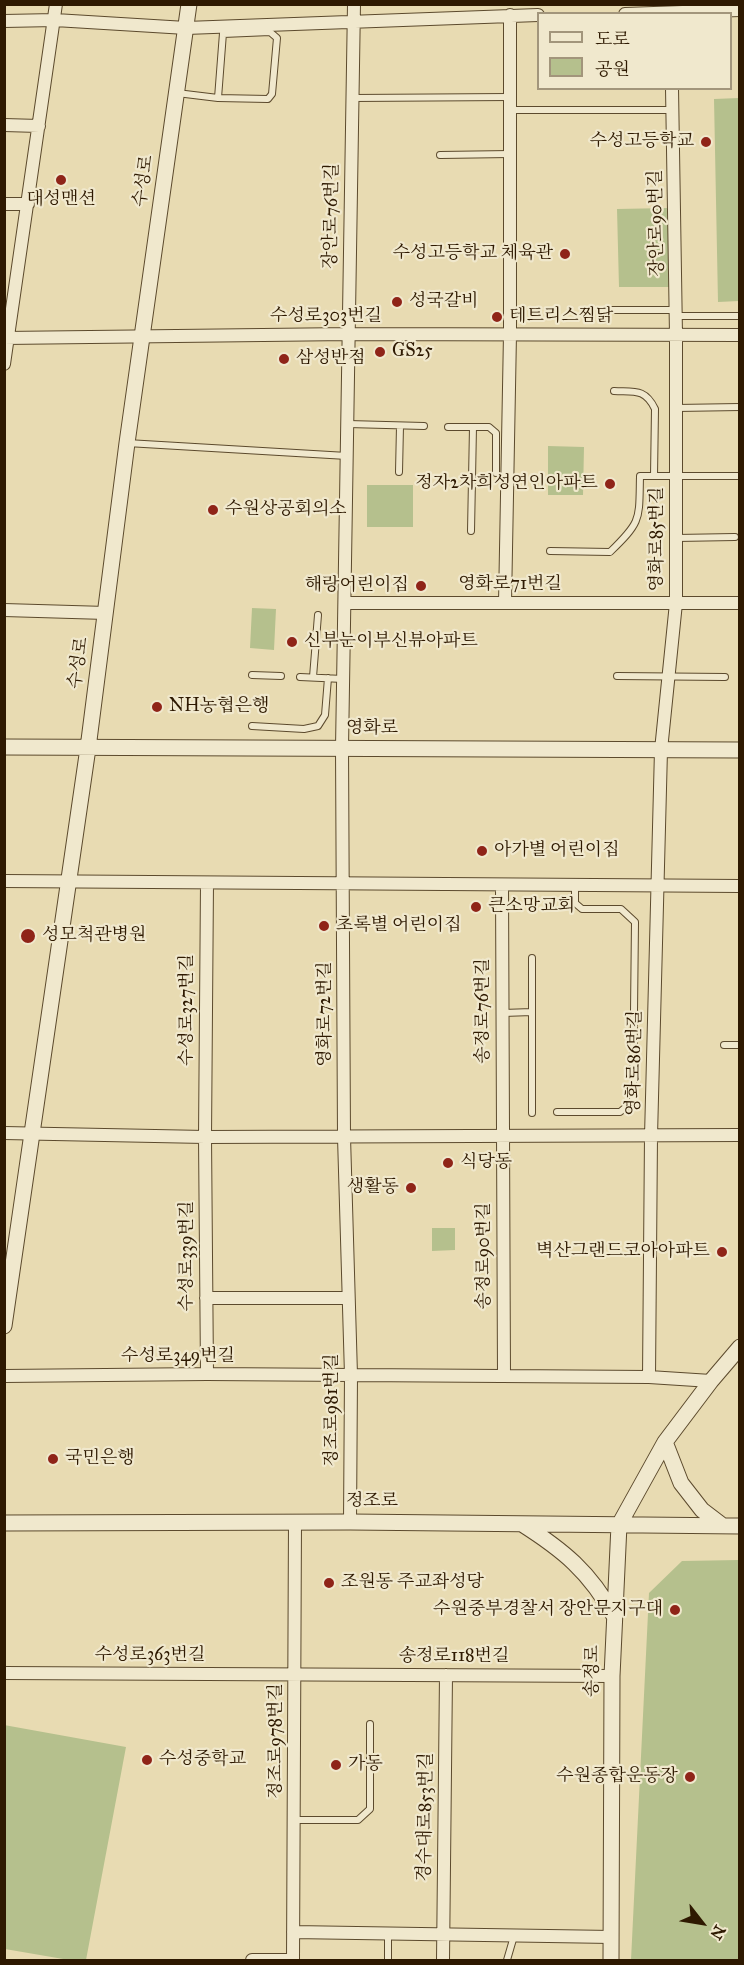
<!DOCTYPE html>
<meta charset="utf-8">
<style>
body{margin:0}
#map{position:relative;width:744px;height:1965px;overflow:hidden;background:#e8dbb2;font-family:"IM FELL Great Primer","Noto Serif KR",serif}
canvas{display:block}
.frame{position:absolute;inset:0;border:6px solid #2e1901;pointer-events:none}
.legend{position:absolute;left:537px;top:12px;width:195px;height:78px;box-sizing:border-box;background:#f0e8cd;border:2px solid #a2957b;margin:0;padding:8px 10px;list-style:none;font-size:18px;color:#2e1901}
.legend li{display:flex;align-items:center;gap:12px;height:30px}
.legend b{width:30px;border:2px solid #a2957b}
.north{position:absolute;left:672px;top:1893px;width:60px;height:60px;-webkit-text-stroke:4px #f0e8cd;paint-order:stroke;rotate:121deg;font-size:16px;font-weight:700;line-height:24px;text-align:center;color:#2e1901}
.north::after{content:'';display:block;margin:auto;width:21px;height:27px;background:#2e1901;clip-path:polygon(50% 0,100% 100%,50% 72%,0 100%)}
</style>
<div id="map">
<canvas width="744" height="1965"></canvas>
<div class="frame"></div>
<ul class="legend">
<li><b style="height:8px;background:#f0e8cd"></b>도로</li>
<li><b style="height:16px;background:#b5c08d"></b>공원</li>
</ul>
<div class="north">N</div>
</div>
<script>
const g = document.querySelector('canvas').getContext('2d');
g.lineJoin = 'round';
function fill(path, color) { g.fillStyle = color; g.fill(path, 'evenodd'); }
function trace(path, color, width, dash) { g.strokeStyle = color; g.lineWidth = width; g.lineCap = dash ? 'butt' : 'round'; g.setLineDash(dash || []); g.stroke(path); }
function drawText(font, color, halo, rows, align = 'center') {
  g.font = font + ' "IM FELL Great Primer","Noto Serif KR",serif'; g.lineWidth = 4.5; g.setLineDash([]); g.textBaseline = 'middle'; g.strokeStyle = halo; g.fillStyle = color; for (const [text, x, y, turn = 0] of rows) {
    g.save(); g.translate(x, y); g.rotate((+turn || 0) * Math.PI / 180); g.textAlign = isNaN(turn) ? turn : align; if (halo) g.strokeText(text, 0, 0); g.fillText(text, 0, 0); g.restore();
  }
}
fill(new Path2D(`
 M739,98V301L718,302L714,99Z
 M668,208L670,287H619L617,209Z
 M548,446L584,447L583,495H548Z
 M367,485H413V527H367Z
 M252,608L276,609L274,650L250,648Z
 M432,1228H455V1250L432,1251Z
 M739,1560V1960H631L649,1593L682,1561Z
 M4,1725L126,1747L86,1960H69L5,1949Z`), '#b5c08d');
const service = new Path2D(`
 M177,93L218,98L268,99L272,94L277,38L270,32L223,34
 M218,98L223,33
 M352,98L510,97
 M510,110H672
 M440,155L510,154
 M610,310H675
 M676,316H740
 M614,391C634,392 645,388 655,409L654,476
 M676,408L740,407
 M348,424L424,426
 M448,427H489L496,433V473
 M127,443L347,456
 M399,472L400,426
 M471,531L473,427
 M676,538L735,537
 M550,551L610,552C642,521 639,520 640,476H740
 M252,675L281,676
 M617,676L725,677
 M300,677L343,679
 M313,677L318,615
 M252,726L304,729L318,726L325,715L328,678
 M532,958V1113
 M503,1013L532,1012
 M724,1045H740
 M557,1112H620L633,1101L635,922L621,909H582L575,903V886
 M294,1820H358L370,1809V1724
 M388,1960V1934
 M507,1960L514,1936`);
const minor = new Path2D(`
 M625,14L740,10
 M4,21L55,20L186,28L538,15
 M4,125L39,126
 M4,204H28
 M4,338L349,334L740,335
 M4,364L56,4
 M345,603H740
 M505,603L510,334V15
 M4,610L106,613
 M4,881L740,886
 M207,883L205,1137L207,1374
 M502,886L504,1376
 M4,1133L205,1137L740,1135
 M206,1298H348
 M4,1376L207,1374L649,1377L711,1381
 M649,1377L651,1136L661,750L676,603V335L672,88
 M350,1522L351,1375L344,1137L342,748L354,4
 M4,1673L612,1676
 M293,1932L612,1937
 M252,1960H293
 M293,1960L295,1522
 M443,1960L446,1675`);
const tertiary = new Path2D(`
 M4,747L740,750
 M4,1326L88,748L127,443L189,4
 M665,1442L681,1483L702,1510L723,1526
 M4,1523L350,1522L740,1526
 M522,1524C563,1550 590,1572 614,1616
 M611,1960L612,1676L619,1525L665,1442L711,1381L740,1347`);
trace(service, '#5c4a2d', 8);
trace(minor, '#5c4a2d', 14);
trace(tertiary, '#5c4a2d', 17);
trace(service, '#f0e8cd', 6);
trace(minor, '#f0e8cd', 12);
trace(tertiary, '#f0e8cd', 15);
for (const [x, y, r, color] of [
 [706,142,6,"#8f2418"],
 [61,180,6,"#8f2418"],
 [565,254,6,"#8f2418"],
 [397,302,6,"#8f2418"],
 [497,317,6,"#8f2418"],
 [380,352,6,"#8f2418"],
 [284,359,6,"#8f2418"],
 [610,484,6,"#8f2418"],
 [213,510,6,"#8f2418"],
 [421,586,6,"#8f2418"],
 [292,642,6,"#8f2418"],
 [157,707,6,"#8f2418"],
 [482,851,6,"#8f2418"],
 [476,907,6,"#8f2418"],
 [324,926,6,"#8f2418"],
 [28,936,8,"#8f2418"],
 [448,1163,6,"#8f2418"],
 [411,1188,6,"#8f2418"],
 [722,1252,6,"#8f2418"],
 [53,1459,6,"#8f2418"],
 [329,1583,6,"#8f2418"],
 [675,1610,6,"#8f2418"],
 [147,1760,6,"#8f2418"],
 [336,1765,6,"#8f2418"],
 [690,1777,6,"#8f2418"]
]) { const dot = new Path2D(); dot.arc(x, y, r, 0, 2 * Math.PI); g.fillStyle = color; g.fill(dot); trace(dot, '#f0e8cd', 2); }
drawText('18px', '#2e1901', '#f0e8cd', [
 ["수성고등학교",694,142,"right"],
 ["대성맨션",61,200,"center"],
 ["수성고등학교 체육관",553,254,"right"],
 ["성국갈비",409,302],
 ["테트리스찜닭",509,317],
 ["GS25",392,352],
 ["삼성반점",296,359],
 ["정자2차희성연인아파트",598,484,"right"],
 ["수원상공회의소",225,510],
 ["해랑어린이집",409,586,"right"],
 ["신부눈이부신뷰아파트",304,642],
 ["NH농협은행",169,707],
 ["아가별 어린이집",494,851],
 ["큰소망교회",488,907],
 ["초록별 어린이집",336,926],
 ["성모척관병원",42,936],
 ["식당동",460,1163],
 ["생활동",399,1188,"right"],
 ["벽산그랜드코아아파트",710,1252,"right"],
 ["국민은행",65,1459],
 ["조원동 주교좌성당",341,1583],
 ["수원중부경찰서 장안문지구대",663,1610,"right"],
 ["수성중학교",159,1760],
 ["가동",348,1765],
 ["수원종합운동장",678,1777,"right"]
], 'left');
drawText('18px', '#2e1901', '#f0e8cd', [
 ["수성로",144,181,-82],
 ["장안로76번길",332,216,-89],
 ["장안로90번길",657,223,-91],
 ["수성로303번길",326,317],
 ["영화로85번길",658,539,-90],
 ["영화로71번길",510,585],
 ["수성로",79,663,-82],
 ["영화로",372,729],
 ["수성로327번길",188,1010,-90],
 ["송정로76번길",484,1011,-90],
 ["영화로72번길",326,1014,-90],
 ["영화로86번길",635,1063,-89],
 ["수성로339번길",188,1256,-90],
 ["송정로90번길",485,1256,-90],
 ["수성로349번길",178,1357],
 ["정조로981번길",333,1410,-90],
 ["정조로",372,1502],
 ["수성로363번길",150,1656],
 ["송정로118번길",454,1657],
 ["송정로",593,1671,-89],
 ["정조로978번길",277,1741,-90],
 ["경수대로853번길",426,1817,-89]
]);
</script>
